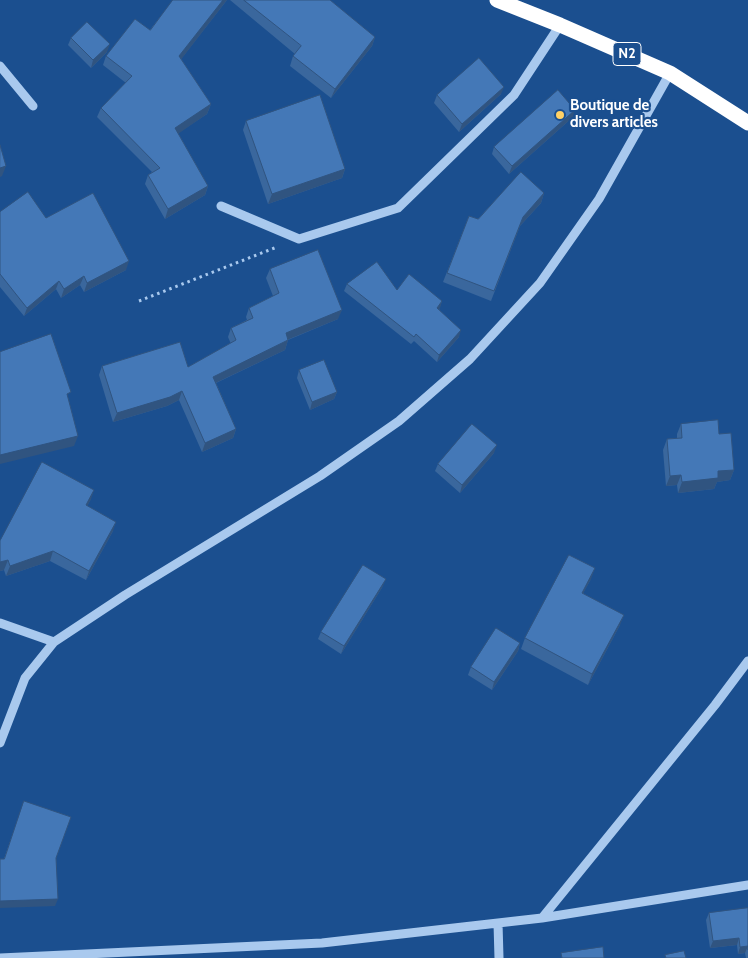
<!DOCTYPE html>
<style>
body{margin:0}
canvas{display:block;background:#1b4f8f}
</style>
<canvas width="748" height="958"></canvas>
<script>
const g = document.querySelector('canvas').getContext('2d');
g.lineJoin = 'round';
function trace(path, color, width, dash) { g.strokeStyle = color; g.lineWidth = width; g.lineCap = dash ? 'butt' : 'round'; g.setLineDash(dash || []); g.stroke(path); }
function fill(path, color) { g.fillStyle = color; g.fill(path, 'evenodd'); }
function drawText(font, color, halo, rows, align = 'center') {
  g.font = font + ' Cabin,sans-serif'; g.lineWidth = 4.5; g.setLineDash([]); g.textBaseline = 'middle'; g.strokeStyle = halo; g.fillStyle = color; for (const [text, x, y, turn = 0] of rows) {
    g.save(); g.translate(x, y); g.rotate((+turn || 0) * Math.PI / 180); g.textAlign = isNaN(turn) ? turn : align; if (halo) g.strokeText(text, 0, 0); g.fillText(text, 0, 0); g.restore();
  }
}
trace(new Path2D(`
 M139,301L277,247`), '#a9c9ee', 3, [2.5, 4]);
trace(new Path2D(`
 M0,66L33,106
 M221,206L299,239L398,208L514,95L560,25
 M0,623L54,642
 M0,743L25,678L54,642L125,595L320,476L399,421L470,359L540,283L599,199L670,73
 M542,918L715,705L748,661
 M498,923L499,958
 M0,958L322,943L542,918L748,885`), '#a9c9ee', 9);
trace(new Path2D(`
 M497,0L560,25L670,73L748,123`), '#fff', 15);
fill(new Path2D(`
 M227,0L181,59L211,104L207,114L178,133L208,186L205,195L165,219L145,184L148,175L152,172L97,117L101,108L126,83L103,65L106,56L150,30Z
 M230,0H330L375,37L372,46L331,98L290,66L293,56L295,54Z
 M71,38L107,52L91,68L68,45Z
 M501,94L459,132L434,103L437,95Z
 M573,117L509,174L492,154L494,147Z
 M246,121L345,169L342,178L268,204L243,130Z
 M544,193L541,203L520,226L491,301L443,282L469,216L478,219Z
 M0,212L126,270L84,292L80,285L61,298L56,289L24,316L0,287Z
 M270,269L338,319L288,340L285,350L216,383L236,429L233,438L202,452L179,400L167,406L113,422L99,375L102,366L188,367L231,344L228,337L231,328L247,320L246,317L249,308L273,296L266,278Z
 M347,284L397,290L442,301L439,309L459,337L437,362L414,341L411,344L344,291Z
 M299,370L337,392L334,399L310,410L297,378Z
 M681,424L719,434L734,470L730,480L717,482L714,489L678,493L677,485L666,486L663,450L667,439L677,438V434Z
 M494,453L460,493L435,471L438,464Z
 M91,499L87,506L113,531L86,580L50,561L6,576L4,570L0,571V541Z
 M591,579L583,593L620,625L588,685L521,649L525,638Z
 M383,586L341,654L318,639L321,632Z
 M520,643L518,651L492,690L468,675L471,667Z
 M748,908V958H746L745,953L738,954L737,945L710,948L706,920L709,913Z`), '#3a679d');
fill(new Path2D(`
 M223,0H227L176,66L179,56Z
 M375,37L372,46L331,98L335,89Z
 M110,44L107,52L91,68L93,60Z
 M504,87L501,94L459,132L462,124Z
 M211,104L207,114L172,138L175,128Z
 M575,110L573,117L509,174L512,166Z
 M6,166L2,176L0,177V168Z
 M345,169L342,178L268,204L272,194Z
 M208,186L205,195L165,219L168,209Z
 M544,193L541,203L520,226L491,301L523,217Z
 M129,261L126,270L84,292L87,283Z
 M84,276L80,285L61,298L64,289Z
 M59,281L56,289L24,316L27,308Z
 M442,301L440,308L434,315L437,308Z
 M342,310L338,319L282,342L286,333Z
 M461,330L459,337L437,362L439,355Z
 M288,340L285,350L209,386L213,377Z
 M182,391L179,400L167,406L113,422L117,413Z
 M337,392L334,399L310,410L312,402Z
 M236,429L233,438L202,452L205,443Z
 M78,436L74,446L0,464V455Z
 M497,445L494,453L460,493L462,485Z
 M734,470L730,480L717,482L714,489L678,493L682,482L718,471Z
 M681,475L677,485L666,486L670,476Z
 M94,490L91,499L83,515L86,505Z
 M116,522L113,531L86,580L89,571Z
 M53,551L50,561L6,576L10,566Z
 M8,560L4,570L0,571V562Z
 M595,568L591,579L578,603L582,593Z
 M386,579L383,586L341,654L344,646Z
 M624,615L620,625L588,685L592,674Z
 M520,643L518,651L492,690L494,682Z
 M58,899L55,906L0,908V901Z
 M739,938L737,945L710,948L713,941Z
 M748,946L745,953L738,954L740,947Z`), '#305480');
const building = new Path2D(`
 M173,0H223L179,56L211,104L175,128L208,186L168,209L148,175L160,168L101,108L132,76L106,56L135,19L150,30Z
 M244,0H330L375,37L335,89L293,56L301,46Z
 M87,22L110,44L93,60L71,38Z
 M479,58L504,87L462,124L437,95Z
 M558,90L575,110L512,166L494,147Z
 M320,95L345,169L272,194L246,121Z
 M0,145L6,166L0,168Z
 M521,172L544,193L523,217L494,291L447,273L469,216L478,219Z
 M28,192L46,218L93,193L129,261L87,283L84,276L64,289L59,281L27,308L0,274V212Z
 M318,250L342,310L286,333L288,340L213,377L236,429L205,443L182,391L170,397L117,413L102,366L180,342L188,367L236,340L231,328L253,318L249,308L279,293L270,269Z
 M377,262L397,290L409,274L442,301L437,308L461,330L439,355L416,334L414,337L347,284Z
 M51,334L71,392L67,394L78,436L0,455V352Z
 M324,360L337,392L312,402L299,370Z
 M718,420L719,434L731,433L734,470L718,471V478L682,482L681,475L670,476L667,439L682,438L681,424Z
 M472,424L497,445L462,485L438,464Z
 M42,462L94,490L86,505L116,522L89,571L53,551L10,566L8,560L0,562V541Z
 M569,555L595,568L582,593L624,615L592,674L525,638Z
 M363,565L386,579L344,646L321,632Z
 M496,628L520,643L494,682L471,667Z
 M24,801L71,817L56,858L58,899L0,901V859H4Z
 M748,908V950V946L740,947L739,938L713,941L709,913Z
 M603,947L604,958H562L561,953Z
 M684,951L686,958H666L665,955Z`);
fill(building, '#4478b7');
trace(building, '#305480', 1);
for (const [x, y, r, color] of [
 [560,115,5,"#ffd166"]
]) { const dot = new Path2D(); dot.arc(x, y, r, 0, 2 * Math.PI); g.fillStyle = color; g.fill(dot); trace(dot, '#1b4f8f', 2); }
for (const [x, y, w] of [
 [627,54,28]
]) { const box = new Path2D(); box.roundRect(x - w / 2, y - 11.5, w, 23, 4); g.fillStyle = '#1b4f8f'; g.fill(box); trace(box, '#fff', 1); }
drawText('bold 14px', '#fff', null, [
 ["N2",627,54]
]);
drawText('bold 15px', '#fff', '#1b4f8f', [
 ["Boutique de",570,106],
 ["divers articles",570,123]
], 'left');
</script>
